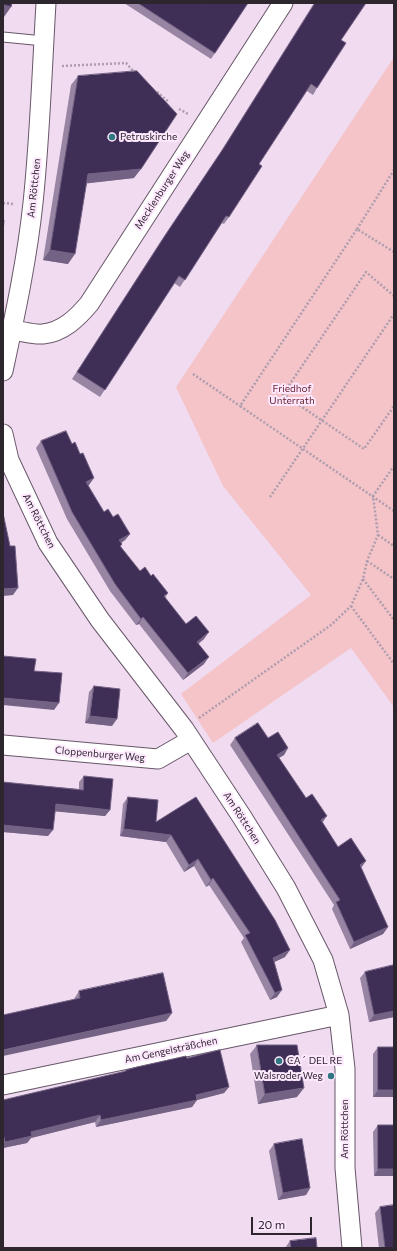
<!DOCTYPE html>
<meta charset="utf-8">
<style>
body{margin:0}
#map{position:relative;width:397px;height:1251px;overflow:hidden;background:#f0dbf0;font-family:Commissioner,sans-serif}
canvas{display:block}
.frame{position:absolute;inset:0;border:4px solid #2e262e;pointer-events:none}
.scale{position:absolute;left:251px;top:1217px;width:61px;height:18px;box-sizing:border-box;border:2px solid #2e262e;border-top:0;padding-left:5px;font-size:12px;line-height:14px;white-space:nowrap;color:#2e262e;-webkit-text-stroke:3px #fde8fd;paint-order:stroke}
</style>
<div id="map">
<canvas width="397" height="1251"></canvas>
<div class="frame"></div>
<div class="scale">20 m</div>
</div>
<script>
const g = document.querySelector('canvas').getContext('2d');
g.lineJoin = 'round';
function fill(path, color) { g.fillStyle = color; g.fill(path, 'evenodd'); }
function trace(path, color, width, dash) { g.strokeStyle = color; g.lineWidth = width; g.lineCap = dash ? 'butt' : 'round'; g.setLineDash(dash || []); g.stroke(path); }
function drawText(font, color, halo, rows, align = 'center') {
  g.font = font + ' Commissioner,sans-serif'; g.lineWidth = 4; g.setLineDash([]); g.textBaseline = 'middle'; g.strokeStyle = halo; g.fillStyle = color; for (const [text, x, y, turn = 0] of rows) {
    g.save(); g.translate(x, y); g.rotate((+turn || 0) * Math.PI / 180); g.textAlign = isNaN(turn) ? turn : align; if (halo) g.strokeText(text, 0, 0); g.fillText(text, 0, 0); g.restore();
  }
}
fill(new Path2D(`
 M394,57V707L351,648L213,743L181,694L311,595L223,486L176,387Z`), '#f5c4c8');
const lane = new Path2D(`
 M3,37L44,41`);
const street = new Path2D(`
 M12,330C22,331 33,335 43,334C63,332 77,318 89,304L283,3
 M3,371C15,315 27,260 33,203C40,137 42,70 46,3
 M3,434L9,460L48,543L100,620L184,729L242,817L286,888L323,960L339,1015L345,1069V1168L352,1248
 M3,745L158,759L191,740
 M3,1085L339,1015`);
trace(lane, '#685769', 11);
trace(street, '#685769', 21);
trace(new Path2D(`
 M62,66L126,63L135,73
 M157,92L169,102
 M179,109L188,114
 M3,203L14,204
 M357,229L394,170
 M394,252L357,229L240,406L394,511
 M394,296L366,272L283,394L364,449L394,406
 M193,374L240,406
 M270,497L394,314
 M378,535L394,546
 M367,561L394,579
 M363,579L394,620
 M351,606L394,664
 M199,718L331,625L351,606L363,579L367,561L378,535L373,496L394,466`), '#ae9dae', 2.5, [2, 2]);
trace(lane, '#fff', 9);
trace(street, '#fff', 19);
fill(new Path2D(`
 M124,3H203L205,4L248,3L211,59Z
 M315,3H366L341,40L317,88L313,95L307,91L259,164L229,217L224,224L222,223L180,287L174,283L100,397L72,379L161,241L218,156Z
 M78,76L134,178L87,183L68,264L43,260L71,85Z
 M41,441L89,485L88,486L104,512L113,517L130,534L125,540L121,543L122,544L121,547L140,571L151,576L168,593L165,598L186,624L204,639L198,644L204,664L183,680L139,624L136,625L110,591L67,519L36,448Z
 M94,686L112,726L85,723L89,692Z
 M235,738H268L288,748L284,755L279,758L322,822L338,847L361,868L388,927L383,934L350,949L332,909L334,905L230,745Z
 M84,776L110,810L105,816L55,811L48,836L3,832V782L79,789V782Z
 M128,797L156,822L196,797L285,957L274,962L277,997L270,1000L241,942L244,938L209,885L206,887L194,866L184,872L166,842L120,836L123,804Z
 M394,965V1017L369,1022L360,978L365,972Z
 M79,991L172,1013L166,1021L74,1000V999Z
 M257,1045L297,1097L258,1104L250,1054Z
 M378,1047L394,1097H373V1054Z
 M187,1058L229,1087L224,1093L197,1100L192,1107L96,1127L95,1122L31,1138L27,1143L3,1148V1100L124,1072L126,1070Z
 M378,1125L394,1176H374L373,1132Z
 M274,1144L310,1188L306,1195L278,1200L269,1151Z
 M380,1207L394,1248H379L375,1213Z
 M290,1241L317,1248H285Z`), '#9884a3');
fill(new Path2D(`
 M3,5L11,7L4,17L3,16Z
 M141,169L134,178L82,184L88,174Z
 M50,250L75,254L68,264L43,260Z
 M94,478L89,485L81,489L86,482Z
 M130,534L125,540L115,547L119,540Z
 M18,588L13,595L3,596V589Z
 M143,617L139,624L136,625L141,619Z
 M209,632L204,639L192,649L197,642Z
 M209,657L204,664L183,680L188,673Z
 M3,698L59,703L54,710L3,705Z
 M90,716L117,719L112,726L85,723Z
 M288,748L284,755L272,762L277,755Z
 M56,804L110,810L105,816L51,811Z
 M327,816L322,823L321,820Z
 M3,825L53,830L48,836L3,832Z
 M124,829L171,835L166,842L120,836Z
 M198,859L194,866L184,872L189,865Z
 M366,861L361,868L360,865Z
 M213,878L209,885L206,887L211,880Z
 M388,927L383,934L350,949L354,942Z
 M290,950L285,957L268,965L273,958Z
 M282,990L277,997L270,1000L275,993Z
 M394,1011V1017L369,1022L374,1015Z
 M172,1013L166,1021L3,1056V1050Z
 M229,1087L224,1093L197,1100L192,1107L96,1127L101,1120L196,1095Z
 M304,1088L297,1097L258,1104L265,1094Z
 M378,1090H394V1097H373Z
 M100,1115L95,1122L31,1138L27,1143L3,1148V1145L5,1142L31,1132Z
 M378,1169H394V1176H374Z
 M310,1188L306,1195L278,1200L283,1193Z`), '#746284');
const building = new Path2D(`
 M3,3H12L11,7L3,5Z
 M138,3H203L205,4L206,3H248L215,53Z
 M315,3H366L341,40L346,43L317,88L311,84L259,164L262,166L229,217L226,216L185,280L179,276L105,390L77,372L166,234L223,149Z
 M137,71L177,114L141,169L88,174L75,254L50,250L78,76Z
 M3,220H4L3,234Z
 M66,431L72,444L75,442L80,454L83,453L94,478L86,482L104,512L108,509L113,517L118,514L130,534L119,540L122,544L120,546L140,571L145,567L151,576L153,574L168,593L164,596L186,624L196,616L209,632L197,642L209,657L188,673L143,617L141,619L115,584L72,512L41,441Z
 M3,513L10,546H15L18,588L3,589Z
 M3,656L36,659L34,671L62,673L59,703L3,698Z
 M94,686L120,689L117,719L90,716Z
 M258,723L268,738L278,732L288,748L277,755L306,798L312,794L327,816L321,820L338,847L351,838L366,861L360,865L388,927L354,942L336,902L340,900L235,738Z
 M84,776L113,779L110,810L56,804L53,830L3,825V782L83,790Z
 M128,797L158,800L156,822L196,797L275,920L290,950L273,958L282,990L275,993L245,935L250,933L213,878L211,880L198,859L189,865L171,835L124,829Z
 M394,965V1011L374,1015L365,972Z
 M163,973L172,1013L3,1050V1015L80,998L79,991Z
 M257,1045H297L304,1088L265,1094Z
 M378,1047H394V1090H378Z
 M220,1050L229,1087L196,1095L197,1100L101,1120L100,1115L31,1132L32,1136L5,1142L4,1137H3V1100L126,1071V1070L137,1067L186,1056L187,1058Z
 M378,1125H394V1169H378Z
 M302,1139L310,1188L283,1193L274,1144Z
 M394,1205V1248H385L380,1207Z
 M316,1238L317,1248H291L290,1241Z`);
fill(building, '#3f2e56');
trace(building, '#746284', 1);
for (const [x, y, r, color] of [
 [112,137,4,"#307782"],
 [279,1061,4,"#307782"],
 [331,1076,4,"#307782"]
]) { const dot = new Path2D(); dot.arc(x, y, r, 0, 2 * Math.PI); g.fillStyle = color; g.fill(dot); trace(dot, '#fde8fd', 1.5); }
drawText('10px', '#2e262e', '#fde8fd', [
 ["Petruskirche",120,137],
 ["CA´ DEL RE",287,1061],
 ["Walsroder Weg",323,1076,"right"]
], 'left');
drawText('10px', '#2e262e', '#fde8fd', [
 ["Am Röttchen",34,188,-84],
 ["Mecklenburger Weg",162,190,-57],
 ["Am Röttchen",39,521,63],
 ["Cloppenburger Weg",100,754,5],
 ["Am Röttchen",242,818,57],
 ["Am Gengelsträßchen",171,1050,-12],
 ["Am Röttchen",345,1129,-90]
]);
drawText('10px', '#661f2d', '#fde8fd', [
 ["Friedhof",292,389],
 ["Unterrath",292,401]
]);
</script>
